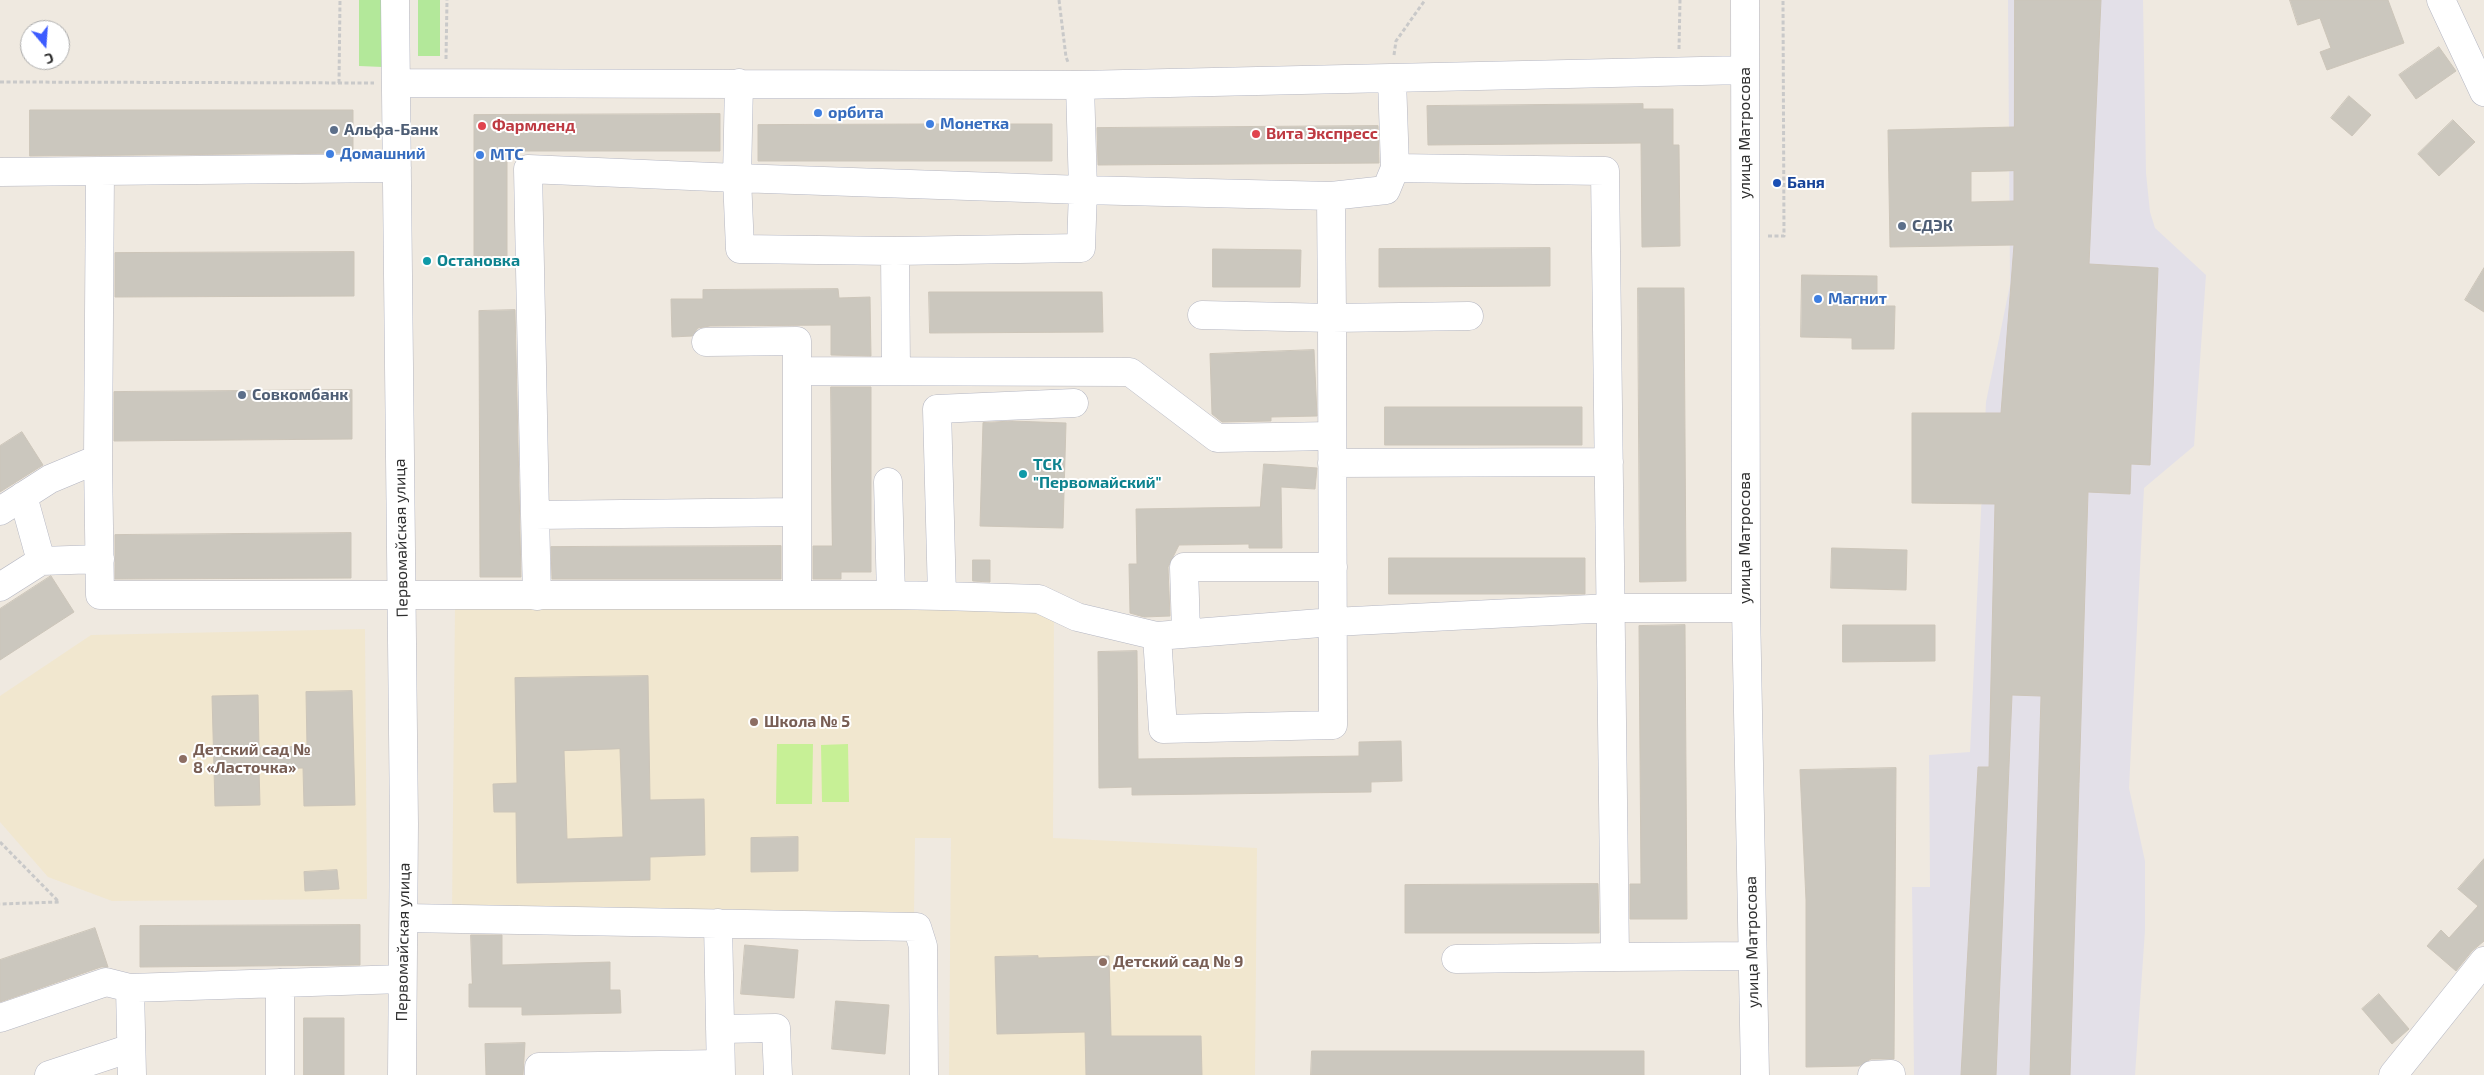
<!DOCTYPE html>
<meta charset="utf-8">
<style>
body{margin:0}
#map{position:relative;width:2484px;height:1075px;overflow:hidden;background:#efe9e0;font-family:"Exo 2",sans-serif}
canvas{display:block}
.north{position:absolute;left:20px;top:20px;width:50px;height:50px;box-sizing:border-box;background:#fff;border:1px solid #ababab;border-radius:50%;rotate:162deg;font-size:14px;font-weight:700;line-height:20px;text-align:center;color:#2e2e2e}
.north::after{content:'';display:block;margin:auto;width:18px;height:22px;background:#3d5cff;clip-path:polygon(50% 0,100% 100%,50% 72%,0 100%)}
</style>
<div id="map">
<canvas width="2484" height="1075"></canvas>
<div class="north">С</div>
</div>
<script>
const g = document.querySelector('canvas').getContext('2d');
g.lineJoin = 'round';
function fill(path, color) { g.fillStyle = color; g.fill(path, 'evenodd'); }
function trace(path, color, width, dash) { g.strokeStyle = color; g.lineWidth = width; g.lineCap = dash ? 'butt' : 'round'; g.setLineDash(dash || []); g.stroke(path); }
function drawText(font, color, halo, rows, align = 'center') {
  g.font = font + ' "Exo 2",sans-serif'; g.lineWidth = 4; g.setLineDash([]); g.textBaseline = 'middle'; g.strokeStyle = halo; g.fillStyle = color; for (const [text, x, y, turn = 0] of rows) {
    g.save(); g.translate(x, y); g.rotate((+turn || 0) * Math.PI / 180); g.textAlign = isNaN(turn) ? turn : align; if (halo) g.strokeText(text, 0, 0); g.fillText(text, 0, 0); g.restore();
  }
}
fill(new Path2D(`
 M2008,0H2143L2146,173L2150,212L2155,228L2206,275L2194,446L2144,488L2129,788L2145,861V930L2135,1075H1914L1912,887H1930L1929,755L1970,752L1986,402L2010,285Z`), '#e3e0e8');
fill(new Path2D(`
 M455,604L1054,607L1053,838L1257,848L1255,1075H949L951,838H915L914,915L452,913Z
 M365,629L367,899L112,901L48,877L0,822V696L91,635Z`), '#f1e7cf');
fill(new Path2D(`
 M359,0H384L383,67L359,66Z
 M418,0H440V56H418Z`), '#b3e89a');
fill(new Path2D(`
 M777,744H813L812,804H776Z
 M848,744L849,802H822L821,745Z`), '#c7f096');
const building = new Path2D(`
 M2015,0H2101L2089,264L2158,268L2150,465L2131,464L2130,494L2088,492L2070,1075H2030L2041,696L2012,695L1996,1075H1961L1978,767H1989L1995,504L1912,503V413H2001L2014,245L1890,247L1888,130L2014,127ZM2014,171V201L1971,202V172Z
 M2290,0H2388L2404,43L2327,70L2320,52L2331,48L2320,18L2298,25Z
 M2439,47L2456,71L2416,99L2399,75Z
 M2349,96L2371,115L2352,136L2331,118Z
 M1643,104V109H1673V145H1679L1680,246L1642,247L1641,143L1428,145L1427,106Z
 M30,110H353V153L30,156Z
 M720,114V151H507V256H474V115Z
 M2453,120L2475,142L2439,176L2418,154Z
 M930,124H1052V161H758V125Z
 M1378,126L1379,163L1098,165L1097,128Z
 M1550,248V286L1379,287V249Z
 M1213,249L1301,250L1300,287H1213Z
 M354,252V296L115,297V253Z
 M2484,268V312L2465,300Z
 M1802,275L1877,276V306H1895L1894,349H1852V338L1801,337Z
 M1638,288H1684L1686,581L1640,582Z
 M838,289L839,298L870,297L871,356L831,355V325L710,326L698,328L692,336L672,337L671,299H703V290Z
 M929,292H1102L1103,332L930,333Z
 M515,310L521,577H480L479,311Z
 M1314,350L1317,416L1271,417V421L1222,422L1212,414L1210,354Z
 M831,387H871V572H841V579H813V546H832Z
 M352,390V439L114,441V392Z
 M1385,407H1582V445H1385Z
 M1012,421L1066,423L1063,528L980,526L983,423Z
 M22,432L43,465L0,492V446Z
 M1264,464L1317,468L1315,489L1281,487L1282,548H1249V544L1179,545L1168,567L1170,616L1144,617L1130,613L1129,564H1137L1136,509L1260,507Z
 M351,533V578L115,579V535Z
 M781,546V579H552L551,547Z
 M1832,548L1907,550L1906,590L1831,588Z
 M1389,558H1585V594H1389Z
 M973,560H990V582L973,581Z
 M51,576L74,612L0,660V609Z
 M1685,625L1687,919H1630V884H1641L1639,626Z
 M1843,625H1935V661L1843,662Z
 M1137,651L1138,759L1359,756V742L1401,741L1402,781L1371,782V792L1132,795V787L1099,788L1098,652Z
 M648,676L650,800L704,799L705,855L650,857V880L517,883L516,812H494L493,784L517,783L515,678ZM620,749L623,837L567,839L564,751Z
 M352,691L355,805L304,806L303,768L259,769L260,805L215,806L212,696L258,695L259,748L307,746L306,692Z
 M1896,768L1894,1059H1871L1859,1066L1806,1067V900L1800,770Z
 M798,837V871L751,872V838Z
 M2484,859V941L2472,951L2456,971L2427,946L2441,930L2449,938L2478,906L2458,889Z
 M337,870L339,889L305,891L304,872Z
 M1598,884L1599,933H1405V885Z
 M360,925V965L140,967V926Z
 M95,928L108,967H101L0,1002V960Z
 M471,935H502V965L610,962V990H620L621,1013L522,1015V1007H469V984H472Z
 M745,945L798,950L794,998L741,994Z
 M1038,956V958L1109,956L1111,1036H1201L1202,1075H1086L1085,1032L997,1034L995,957Z
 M2379,994L2409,1029L2392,1044L2362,1009Z
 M836,1001L889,1005L885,1054L832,1049Z
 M304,1018H344V1075H304Z
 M525,1043L523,1075H486L485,1044Z
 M1312,1051H1644V1075H1311Z`);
fill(building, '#cbc7be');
trace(building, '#ccc5b9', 1);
const minor = new Path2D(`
 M395,0L404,823L402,1075
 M1745,0L1746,608L1755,1075
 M2441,0L2484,92
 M1392,79L1395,168L1386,190L1331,196L1332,318L1469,316
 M396,83L1080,85L1745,70
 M739,83L737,178L1083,190L1081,248L895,251L896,371
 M1080,85L1083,190L1331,196
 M1395,168L1605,171L1615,957L1752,956
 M100,171L98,459L100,595H891L888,482
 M0,172L397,168
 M706,342L797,341V512L535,515L528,169L737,178L740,249L895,251
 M797,371L1130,372L1217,438L1332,436
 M1074,403L937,409L942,596L1039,599L1077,617L1157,636L1333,622L1611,608H1746
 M1332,463L1609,462
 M23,496L41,561
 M0,511L50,479L98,459
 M797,512V595
 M535,515L537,596
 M0,587L41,561L100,559
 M891,595L942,596
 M1186,632L1184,567H1333
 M1157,636L1163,729L1333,725L1332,318L1202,315
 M404,918L917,927L923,946L924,1075
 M718,923L721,1075
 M1456,959L1615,957
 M0,1018L106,982L130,988
 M720,1029L776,1028L778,1075
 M49,1075L131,1048
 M132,1075L130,988L402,979
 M280,1075V983
 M539,1075V1067L720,1064
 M1872,1075L1891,1074
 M2393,1075L2484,961`);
trace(minor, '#b4b6c2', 29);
trace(new Path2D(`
 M1059,0L1066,57L1068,62
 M1679,49L1680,0
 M1394,55L1396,41L1425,0
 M446,59L447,0
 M0,82L374,83
 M339,83L340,0
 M1768,236H1784L1783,0
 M0,842L59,902L0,904`), '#c9c9c9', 3, [4, 2.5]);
trace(minor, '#fff', 28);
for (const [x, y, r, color] of [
 [818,113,5,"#3f7fe0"],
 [930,124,5,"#3f7fe0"],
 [482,126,5,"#e0444e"],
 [334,130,5,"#5c6f8a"],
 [1256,134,5,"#e0444e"],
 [330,154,5,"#3f7fe0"],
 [480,155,5,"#3f7fe0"],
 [1777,183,5,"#1a4fb4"],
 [1902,226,5,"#5c6f8a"],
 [427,261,5,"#0f9aa8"],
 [1818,299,5,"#3f7fe0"],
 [242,395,5,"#5c6f8a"],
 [1023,474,5,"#0f9aa8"],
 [754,722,5,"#8d6e63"],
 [183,759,5,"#8d6e63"],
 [1103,962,5,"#8d6e63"]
]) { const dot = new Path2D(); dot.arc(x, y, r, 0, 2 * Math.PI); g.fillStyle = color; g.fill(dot); trace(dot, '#fff', 2); }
drawText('bold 16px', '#366cbe', '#fff', [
 ["орбита",828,113],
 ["Монетка",940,124],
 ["Домашний",340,154],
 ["МТС",490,155],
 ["Магнит",1828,299]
], 'left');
drawText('bold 16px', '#be3a42', '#fff', [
 ["Фармленд",492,126],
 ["Вита Экспресс",1266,134]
], 'left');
drawText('bold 16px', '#4e5e75', '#fff', [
 ["Альфа-Банк",344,130],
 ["СДЭК",1912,226],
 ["Совкомбанк",252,395]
], 'left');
drawText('16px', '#2e2e2e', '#fff', [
 ["улица Матросова",1745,133,-90],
 ["Первомайская улица",401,538,-91],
 ["улица Матросова",1745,538,-90],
 ["Первомайская улица",403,942,-89],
 ["улица Матросова",1752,942,-91]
]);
drawText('bold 16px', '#164399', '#fff', [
 ["Баня",1787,183]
], 'left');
drawText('bold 16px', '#0d838f', '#fff', [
 ["Остановка",437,261],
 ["ТСК",1033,465],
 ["\"Первомайский\"",1033,483]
], 'left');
drawText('bold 16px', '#785e54', '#fff', [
 ["Школа № 5",764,722],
 ["Детский сад №",193,750],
 ["8 «Ласточка»",193,768],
 ["Детский сад № 9",1113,962]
], 'left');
</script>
